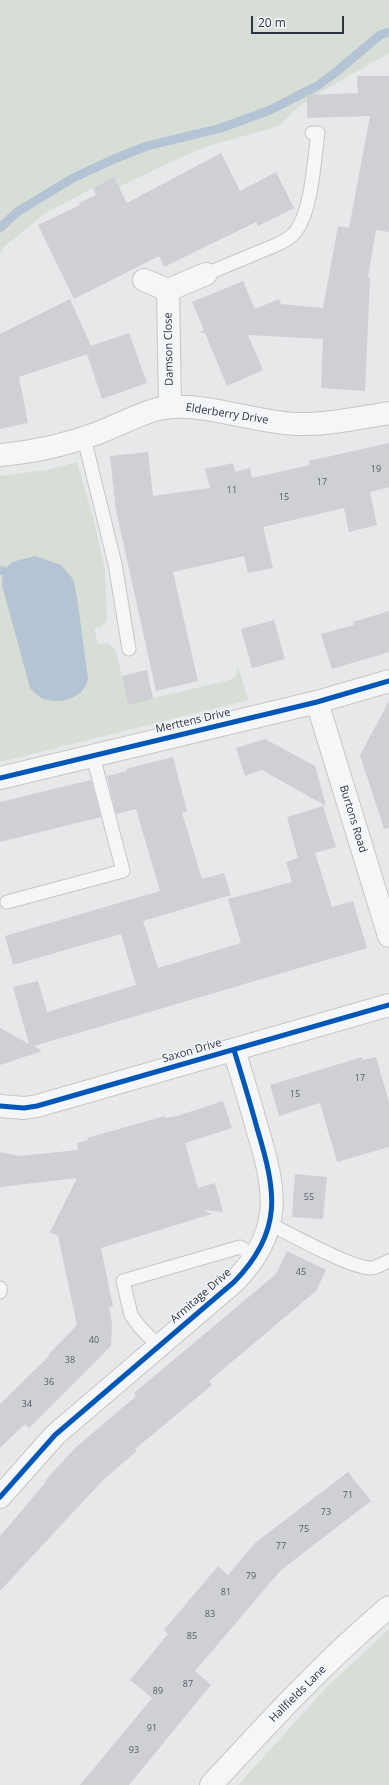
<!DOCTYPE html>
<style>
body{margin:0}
#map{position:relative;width:389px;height:1785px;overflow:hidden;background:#e6e8ea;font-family:"Open Sans",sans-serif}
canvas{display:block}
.scale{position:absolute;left:251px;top:16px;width:93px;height:18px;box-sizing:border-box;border:2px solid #2b3445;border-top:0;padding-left:5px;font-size:12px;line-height:14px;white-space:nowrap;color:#2b3445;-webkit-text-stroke:3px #f4f6f9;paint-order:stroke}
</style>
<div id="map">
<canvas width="389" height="1785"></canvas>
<div class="scale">20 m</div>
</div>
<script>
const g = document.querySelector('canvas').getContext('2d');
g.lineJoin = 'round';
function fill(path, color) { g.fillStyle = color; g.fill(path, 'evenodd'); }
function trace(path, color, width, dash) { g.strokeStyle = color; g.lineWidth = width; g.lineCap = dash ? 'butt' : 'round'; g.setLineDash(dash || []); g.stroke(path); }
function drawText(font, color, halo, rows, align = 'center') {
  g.font = font + ' "Open Sans",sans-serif'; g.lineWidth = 3; g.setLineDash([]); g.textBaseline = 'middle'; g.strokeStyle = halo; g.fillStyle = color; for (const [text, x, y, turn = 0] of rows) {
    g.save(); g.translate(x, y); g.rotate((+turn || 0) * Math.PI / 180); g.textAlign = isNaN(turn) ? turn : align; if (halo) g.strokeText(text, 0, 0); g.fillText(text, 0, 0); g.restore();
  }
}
fill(new Path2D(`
 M0,0H389V53L326,89L297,108L279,126L205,147L164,165L119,187L114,177L44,214L4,247L0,253Z
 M77,462L94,521L105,570L107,621L101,627L94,628L98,644L108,643L116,650L128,704L230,680L236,675L238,666L248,700L0,762V476L47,470Z
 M389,1629V1785H238L326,1688Z`), '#d6ded6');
fill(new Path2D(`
 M35,556L61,565L73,579L77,597L88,679C85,696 64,704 48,700C40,699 35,693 30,688L2,585L3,571L12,562Z`), '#b4c4d5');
trace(new Path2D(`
 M0,228L17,212L73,178L114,159L147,146L221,128L270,110L317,86L336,72L380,35L389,32
 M0,570L3,571`), '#b4c4d5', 9);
fill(new Path2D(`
 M357,76H389V232L376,230L368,277L370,278L365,391L321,388L323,339L248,335L263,370L227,386L205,333L199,332L204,330L192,302L243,281L255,309L279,299L281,304L323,308L338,226L349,228L370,116L307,118V95L358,93Z
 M221,153L240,191L276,172L294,208L258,226L256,222L164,267L159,256L74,299L38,225L80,205L79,203L96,195L93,188L114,177L127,203Z
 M70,299L91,346L129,333L147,383L102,399L87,354L19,377L28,423L0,429V334Z
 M389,443V487L370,492L377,525L349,532L344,508L263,527L273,568L248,573L244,556L173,572L198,681L156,691L116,510L110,456L148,452L153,496L210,488L205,469L233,463L235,472L250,468L252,478L310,465L309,461Z
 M389,611V652L332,669L321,634L354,625L353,622Z
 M274,620L285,659L252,668L241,629Z
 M147,670L153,699L128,705L122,676Z
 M389,701V828L384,829L360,755Z
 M265,739L315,766L326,806L262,770L245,776L236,748Z
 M173,757L187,811L182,813L202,879L224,873L231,895L143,921L158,968L241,943L228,899L292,882L286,862L298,858L287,817L323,806L336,847L315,853L332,907L353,901L367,948L34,1046L42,1051L0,1065V1028L29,1044L13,987L38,981L47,1012L136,985L121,934L13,965L5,936L160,891L136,809L116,814L107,776L127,771L126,769Z
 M91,780L101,817L0,842V802Z
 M362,1057L363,1060L376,1057L389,1102V1147L337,1162L320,1103L279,1116L270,1085Z
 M223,1101L232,1128L185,1143L198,1188L215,1183L223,1212L203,1210L212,1214L101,1248L113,1307H109L112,1323L111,1346L29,1428L25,1424L0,1448V1404L49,1356L48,1355L77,1325L58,1236L50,1232L77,1178L0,1187V1152L20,1156L78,1150L77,1143L88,1140L87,1138L165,1116V1118L177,1116Z
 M295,1174L327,1177L323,1219L292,1217Z
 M287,1251L326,1270L316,1291L209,1381L212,1385L135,1449L137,1451L103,1480L0,1591V1536L46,1482L45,1481L74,1449L136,1396L134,1393L276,1274Z
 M348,1472L371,1501L281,1570L195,1671L211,1685L129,1785H80L152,1698L130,1680L168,1634L164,1630L218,1566L228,1575L255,1543Z`), '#ced0d3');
const service = new Path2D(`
 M206,274L276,245C284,241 291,238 296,231C312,210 314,160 318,133H312
 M84,438L115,564L129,649
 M7,902L123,871L93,756
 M270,1224C290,1234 352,1269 372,1268C377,1267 384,1263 389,1261
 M0,1288V1292
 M158,1346L139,1326L131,1315L123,1281L240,1247L255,1257`);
const minor = new Path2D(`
 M144,280L168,290L206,274
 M168,290L170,407
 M0,455C34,452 66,445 98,433C120,425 148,408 172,407C214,405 254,422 295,424C327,425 358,418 389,413
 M317,702L389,936
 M0,778L317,702L389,681
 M0,1106L24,1108L37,1106L389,1005
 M0,1497L55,1435L234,1282C284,1231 276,1191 257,1128C250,1102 242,1076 234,1050`);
const tertiary = new Path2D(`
 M211,1785C268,1723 325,1661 389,1607`);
trace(service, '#c4c6c8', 15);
trace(minor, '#c4c6c8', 24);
trace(tertiary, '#c4c6c8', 24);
trace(service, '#f5f6f7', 13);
trace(minor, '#f5f6f7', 22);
trace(tertiary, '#f5f6f7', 22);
trace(new Path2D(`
 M0,778L317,702L389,681
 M0,1106L24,1108L37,1106L389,1005
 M0,1497L55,1435L234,1282C284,1231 276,1191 257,1128C250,1102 242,1076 234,1050`), '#0057b8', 5);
drawText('9px', '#545c69', null, [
 ["19",376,469],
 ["17",322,482],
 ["11",232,490],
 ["15",284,497],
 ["17",360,1078],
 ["15",295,1094],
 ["55",309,1197],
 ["45",301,1272],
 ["40",94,1340],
 ["38",70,1360],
 ["36",49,1382],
 ["34",27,1404],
 ["71",348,1495],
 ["73",326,1512],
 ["75",304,1529],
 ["77",281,1546],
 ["79",251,1576],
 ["81",226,1592],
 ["83",210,1614],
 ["85",192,1636],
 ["87",188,1684],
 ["89",158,1691],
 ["91",152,1728],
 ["93",134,1750]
]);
drawText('11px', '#2b3445', '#f4f6f9', [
 ["Damson Close",169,349,-91],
 ["Elderberry Drive",227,414,9],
 ["Merttens Drive",193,721,-13],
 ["Burtons Road",353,819,73],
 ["Saxon Drive",192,1051,-16],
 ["Armitage Drive",201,1296,-41],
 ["Hallfields Lane",298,1694,-45]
]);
</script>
